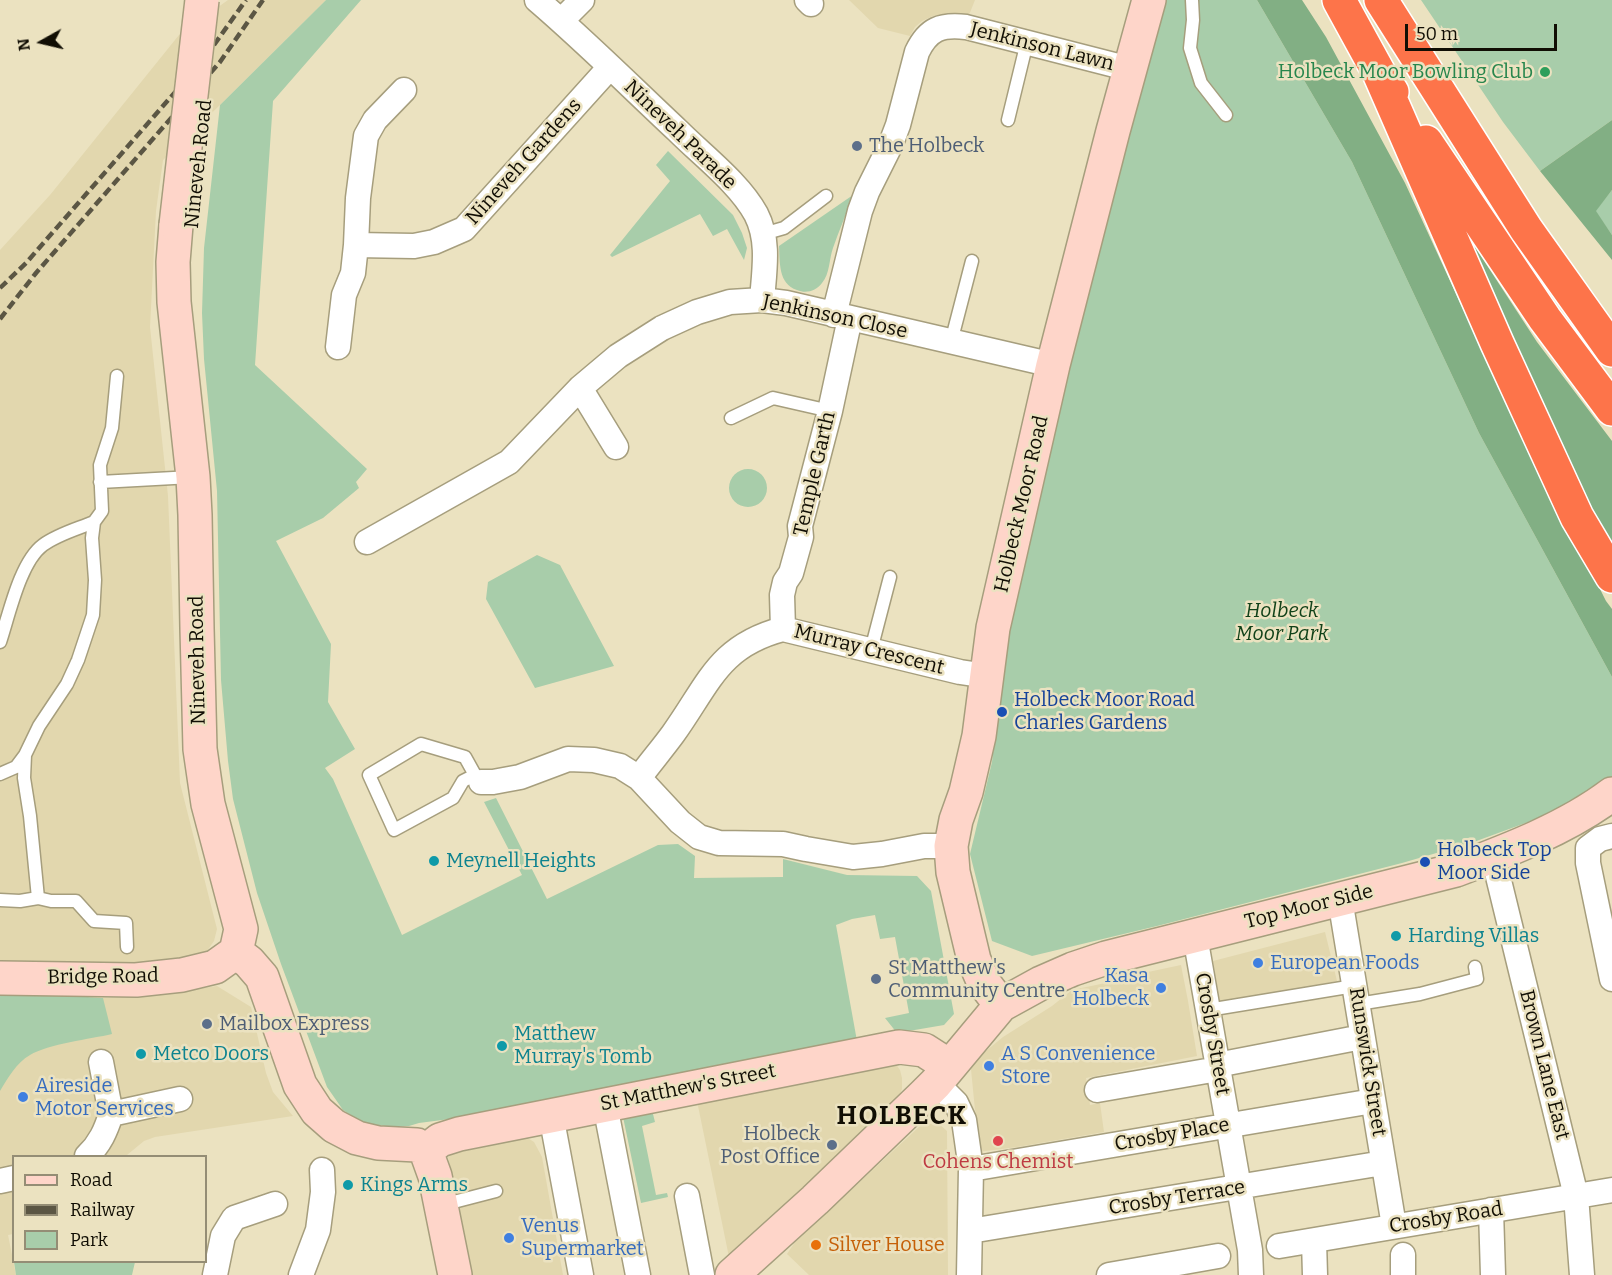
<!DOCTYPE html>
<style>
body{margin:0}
#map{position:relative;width:1612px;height:1275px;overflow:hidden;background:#ebe2c0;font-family:Bitter,serif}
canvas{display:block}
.legend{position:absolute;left:12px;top:1155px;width:195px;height:108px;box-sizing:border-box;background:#ebe2c0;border:2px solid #948d75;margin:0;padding:8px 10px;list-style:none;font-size:18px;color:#110e04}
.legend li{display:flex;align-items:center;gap:12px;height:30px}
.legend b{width:30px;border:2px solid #948d75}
.north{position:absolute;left:12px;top:12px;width:60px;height:60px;-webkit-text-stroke:4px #ebe2c0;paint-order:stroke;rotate:262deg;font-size:16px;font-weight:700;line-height:24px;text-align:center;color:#110e04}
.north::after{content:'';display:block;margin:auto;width:21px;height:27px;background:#110e04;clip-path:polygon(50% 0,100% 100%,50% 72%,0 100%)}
.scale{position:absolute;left:1405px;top:24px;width:152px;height:27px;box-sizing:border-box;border:3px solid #110e04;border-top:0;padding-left:8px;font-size:18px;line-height:21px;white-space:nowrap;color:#110e04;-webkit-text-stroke:4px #ebe2c0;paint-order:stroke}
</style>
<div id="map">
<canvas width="1612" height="1275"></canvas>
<ul class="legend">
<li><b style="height:8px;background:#fed5c9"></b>Road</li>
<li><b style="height:8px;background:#5b5644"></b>Railway</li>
<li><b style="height:16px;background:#a8cdaa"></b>Park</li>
</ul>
<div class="north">N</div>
<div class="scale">50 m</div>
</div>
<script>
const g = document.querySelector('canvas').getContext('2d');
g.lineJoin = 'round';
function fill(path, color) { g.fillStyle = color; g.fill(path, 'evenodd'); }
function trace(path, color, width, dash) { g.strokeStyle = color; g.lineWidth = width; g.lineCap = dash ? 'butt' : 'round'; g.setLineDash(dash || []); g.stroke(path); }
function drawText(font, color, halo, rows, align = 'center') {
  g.font = font + ' Bitter,serif'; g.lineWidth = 5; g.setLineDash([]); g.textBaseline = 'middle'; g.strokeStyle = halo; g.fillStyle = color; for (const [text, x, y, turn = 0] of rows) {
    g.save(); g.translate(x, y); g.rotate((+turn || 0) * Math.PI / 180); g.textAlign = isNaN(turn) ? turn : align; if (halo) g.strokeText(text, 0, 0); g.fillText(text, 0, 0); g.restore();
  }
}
fill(new Path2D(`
 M228,0H326L220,105L163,160L156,211L150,327L168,496L180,783L217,929L214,941L207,951L180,963L154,967L0,963V250L50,195L179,35Z
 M849,0H975L969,15L946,14L933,16L922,21L915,27L910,36L878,28Z
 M1325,932L1337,981L1220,1003L1213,961Z
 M1181,965L1188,1001L1197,1056L1086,1078L1090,1105L1100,1103L1104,1132L1017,1147L978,1152L980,1135L975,1110L971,1069L975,1060L1003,1037L1052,1006L1072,990L1120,980L1134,975Z
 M217,986L251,1007L266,1073L273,1092L293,1116L155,1137L144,1141L127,1155V1156H14L13,1234L8,1235L16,1275H0V992L103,998L155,995Z
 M895,1063L900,1070L902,1078V1089L897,1101L730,1262L697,1101Z
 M938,1123L947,1131L948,1275H809L787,1254L795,1242L921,1125Z
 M526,1137L534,1142L542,1157L563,1275H471L448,1157L452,1151Z`), '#e2d7ae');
fill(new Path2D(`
 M326,0H361L273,101L255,365L367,469L356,482L359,488L323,518L276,541L331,644L328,702L355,749L325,768L333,779L402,935L522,875L484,802L496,798L547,899L658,845L678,844L695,856L694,878L783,877V859L847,875L917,876L931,891L954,1014L944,1025L897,1033L885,1018L909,1013L895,937L880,939L875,915L852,919L836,925L857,1041L496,1113L419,1123L409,1126L395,1127L377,1125L360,1121L343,1110L327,1087L281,964L257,893L233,799L228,761L221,680L217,491L204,359L202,313L204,248L220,105Z
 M1165,0H1257L1352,162L1479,433L1612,677V777L1550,814L1471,843L1402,863L1157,926L1032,956L992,941L970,854L992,762L1008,634L1067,375Z
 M1421,0H1612V120L1540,171L1503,122Z
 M668,151L733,215L742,233L747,248L744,260L727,229L713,236L700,214L612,257L610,255L670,181L656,165Z
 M1612,190V235L1595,211Z
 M853,195C847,213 839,230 833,248C829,259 830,274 822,283C816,291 806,294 797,290C778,284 780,262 779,246Z
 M729 488a19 19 0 1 1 38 0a19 19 0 1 1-38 0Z
 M537,555L560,565L614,666L535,688L486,599L488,582Z
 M8,992L103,998L112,1034C91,1039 48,1044 30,1055C16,1063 8,1078 0,1091V993Z
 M652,1110L655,1122L642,1126L656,1195L667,1193L668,1197L641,1203L623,1117Z
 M14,1262H135L132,1275H16Z`), '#a8cdaa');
fill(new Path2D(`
 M1257,0H1302L1326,37L1405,183L1503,396L1606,601L1612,609V677L1479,433L1352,162Z
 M1612,120V190L1596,211L1612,235V260L1540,171Z
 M1428,175L1537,342L1612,441V554Z`), '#82af84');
const lane = new Path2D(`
 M1192,0L1193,20L1190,48L1201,83L1226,115
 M1008,120L1027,42
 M763,234L784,228L826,196
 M951,342L972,261
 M731,418L773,398L830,411
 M100,482L192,477
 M0,642C9,615 20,562 43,545C58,534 77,529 94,522
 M871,650L890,577
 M0,774L16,767L25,755L39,726L67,684L78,660L93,615L95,580L92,538L94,522L102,511L100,465L112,428L117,376
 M475,775L463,781L453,798L394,830L369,775L421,744L465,757L475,775L481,782
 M38,898L51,901H76L94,921L126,923L127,947
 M0,900L20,901L38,898L30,816L24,778L25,755
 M1358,1004L1420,994L1477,979L1475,967
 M1208,1010L1354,986
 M442,1205L496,1191`);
const street = new Path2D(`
 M537,0C586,42 631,87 678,131C703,156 739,183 756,214C770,241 764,272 762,300
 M807,0L811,4
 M561,21L582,0
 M356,245L414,246L434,242L464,229L610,67
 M834,315L860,211L867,192L890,146L898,125L917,52C928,29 941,24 966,27L1130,69
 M338,347L344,295L353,273L356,245L358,198L366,136L375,120L404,90
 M580,388L616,447
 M367,542L509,462L580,388L618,356L662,328L697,312L730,302L762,300L786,303L1053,365
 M783,629L782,595L785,582L791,573L801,537L800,526L830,411L850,318
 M639,778C650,763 662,749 673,734C709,684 718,646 783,629L960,672L987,676
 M481,782H493L520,777L568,759L594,760L620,766L639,778L680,822L699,837L719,843L783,844L806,849L853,857L882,854L924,846H951
 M1612,836L1600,839L1588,848V863L1612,979
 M1493,856L1576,1196L1582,1275
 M1340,899L1394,1226
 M1195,936L1250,1250L1251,1275
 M101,1062L111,1114
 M1217,1065L1362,1037
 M936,1083L956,1103L964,1120L971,1169L969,1275
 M1097,1090L1218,1069
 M605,1105L638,1275
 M551,1115L581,1275
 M87,1156C100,1144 106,1130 111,1114L180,1099
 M971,1169L1373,1101
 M0,1181L14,1178
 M687,1196L702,1275
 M1491,1210L1493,1275
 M970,1231L1383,1163
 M1314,1241L1315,1275
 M1279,1246L1612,1190
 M1403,1255V1275
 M215,1275L223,1236L234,1218L275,1204
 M301,1275L318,1230L323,1192L322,1170
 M1109,1275L1218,1256`);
const secondary = new Path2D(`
 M176,225L173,262L174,302L193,477L195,515L197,628L200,749L208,804L241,929L236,952
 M236,952L249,962L262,977L300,1085L317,1111L334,1126L357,1138L378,1143L417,1145L426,1151
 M0,978L136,980L182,975L215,967L236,952
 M1001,1005L984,983L974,960L953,872L951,846L956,820L966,792L979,736L993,628L1053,365L1113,131L1149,0
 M426,1151L440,1140L459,1134L899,1047L924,1050L949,1066
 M426,1151L435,1176L455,1275
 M732,1275L815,1200L923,1096L936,1083L1001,1005L1041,983L1073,969L1106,958L1456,870C1509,850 1567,828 1612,794`);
const highway = new Path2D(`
 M1339,0L1379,73L1392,92
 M1381,0L1526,229L1612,350
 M1379,73L1497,343L1577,517L1612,576
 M1426,142L1545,319L1612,409`);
trace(lane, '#a69e7d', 15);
trace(street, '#a69e7d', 27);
trace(secondary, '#a69e7d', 36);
trace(highway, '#fff', 36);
trace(lane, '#fff', 12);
trace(street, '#fff', 24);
trace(secondary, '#fed5c9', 33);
trace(highway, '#fd744a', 33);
trace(new Path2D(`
 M0,288L26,263L204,59L246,0
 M0,319L36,273L220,62L263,0`), '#5b5644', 4.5, [9, 4.5]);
const secondaryBridge = new Path2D(`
 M176,225L202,0`);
trace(secondaryBridge, '#a69e7d', 36, []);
trace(secondaryBridge, '#fed5c9', 33);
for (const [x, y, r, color] of [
 [1545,72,6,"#2e9e5b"],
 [857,146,6,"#5c6f8a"],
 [1002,712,6,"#1a4fb4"],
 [434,861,6,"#0f9aa8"],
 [1425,862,6,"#1a4fb4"],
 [1396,936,6,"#0f9aa8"],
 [1258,963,6,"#3f7fe0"],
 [876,979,6,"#5c6f8a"],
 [1161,988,6,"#3f7fe0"],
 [207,1024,6,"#5c6f8a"],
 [502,1046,6,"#0f9aa8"],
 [141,1054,6,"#0f9aa8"],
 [989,1066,6,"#3f7fe0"],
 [23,1097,6,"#3f7fe0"],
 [998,1141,6,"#e0444e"],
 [832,1145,6,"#5c6f8a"],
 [348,1185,6,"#0f9aa8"],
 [509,1238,6,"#3f7fe0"],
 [816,1245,6,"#e8710a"]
]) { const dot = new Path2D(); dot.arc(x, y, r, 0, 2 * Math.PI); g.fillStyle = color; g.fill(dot); trace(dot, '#ebe2c0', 2); }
drawText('20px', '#110e04', '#ebe2c0', [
 ["Jenkinson Lawn",1042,47,14],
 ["Nineveh Parade",680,135,44],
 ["Nineveh Gardens",524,162,-48],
 ["Nineveh Road",199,164,-84],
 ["Jenkinson Close",835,317,12],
 ["Temple Garth",815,474,-77],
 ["Holbeck Moor Road",1022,504,-77],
 ["Murray Crescent",869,650,14],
 ["Nineveh Road",198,660,-91],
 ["Top Moor Side",1309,907,-14],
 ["Bridge Road",103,977,-1],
 ["Crosby Street",1212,1034,80],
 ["Runswick Street",1367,1062,81],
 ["Brown Lane East",1544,1065,76],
 ["St Matthew's Street",688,1088,-11],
 ["Crosby Place",1172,1135,-10],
 ["Crosby Terrace",1177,1198,-9],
 ["Crosby Road",1446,1218,-9]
]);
drawText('20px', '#27864d', '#ebe2c0', [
 ["Holbeck Moor Bowling Club",1533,72]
], 'right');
drawText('20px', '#4e5e75', '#ebe2c0', [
 ["The Holbeck",869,146],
 ["St Matthew's",888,968],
 ["Community Centre",888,991],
 ["Mailbox Express",219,1024],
 ["Holbeck",820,1134,"right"],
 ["Post Office",820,1157,"right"]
], 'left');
drawText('italic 20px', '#114219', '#ebe2c0', [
 ["Holbeck",1282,611],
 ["Moor Park",1282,634]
]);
drawText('20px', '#164399', '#ebe2c0', [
 ["Holbeck Moor Road",1014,700],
 ["Charles Gardens",1014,723],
 ["Holbeck Top",1437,850],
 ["Moor Side",1437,873]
], 'left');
drawText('20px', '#0d838f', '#ebe2c0', [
 ["Meynell Heights",446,861],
 ["Harding Villas",1408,936],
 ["Matthew",514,1034],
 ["Murray's Tomb",514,1057],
 ["Metco Doors",153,1054],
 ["Kings Arms",360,1185]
], 'left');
drawText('20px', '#366cbe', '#ebe2c0', [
 ["European Foods",1270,963],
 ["Kasa",1149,976,"right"],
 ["Holbeck",1149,999,"right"],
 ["A S Convenience",1001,1054],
 ["Store",1001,1077],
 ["Aireside",35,1086],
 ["Motor Services",35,1109],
 ["Venus",521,1226],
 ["Supermarket",521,1249]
], 'left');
drawText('20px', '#be3a42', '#ebe2c0', [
 ["Cohens Chemist",998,1162]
]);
drawText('20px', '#c56008', '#ebe2c0', [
 ["Silver House",828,1245]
], 'left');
g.letterSpacing = '1.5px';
drawText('bold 26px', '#110e04', '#ebe2c0', [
 ["HOLBECK",902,1117]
]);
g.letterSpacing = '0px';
</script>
